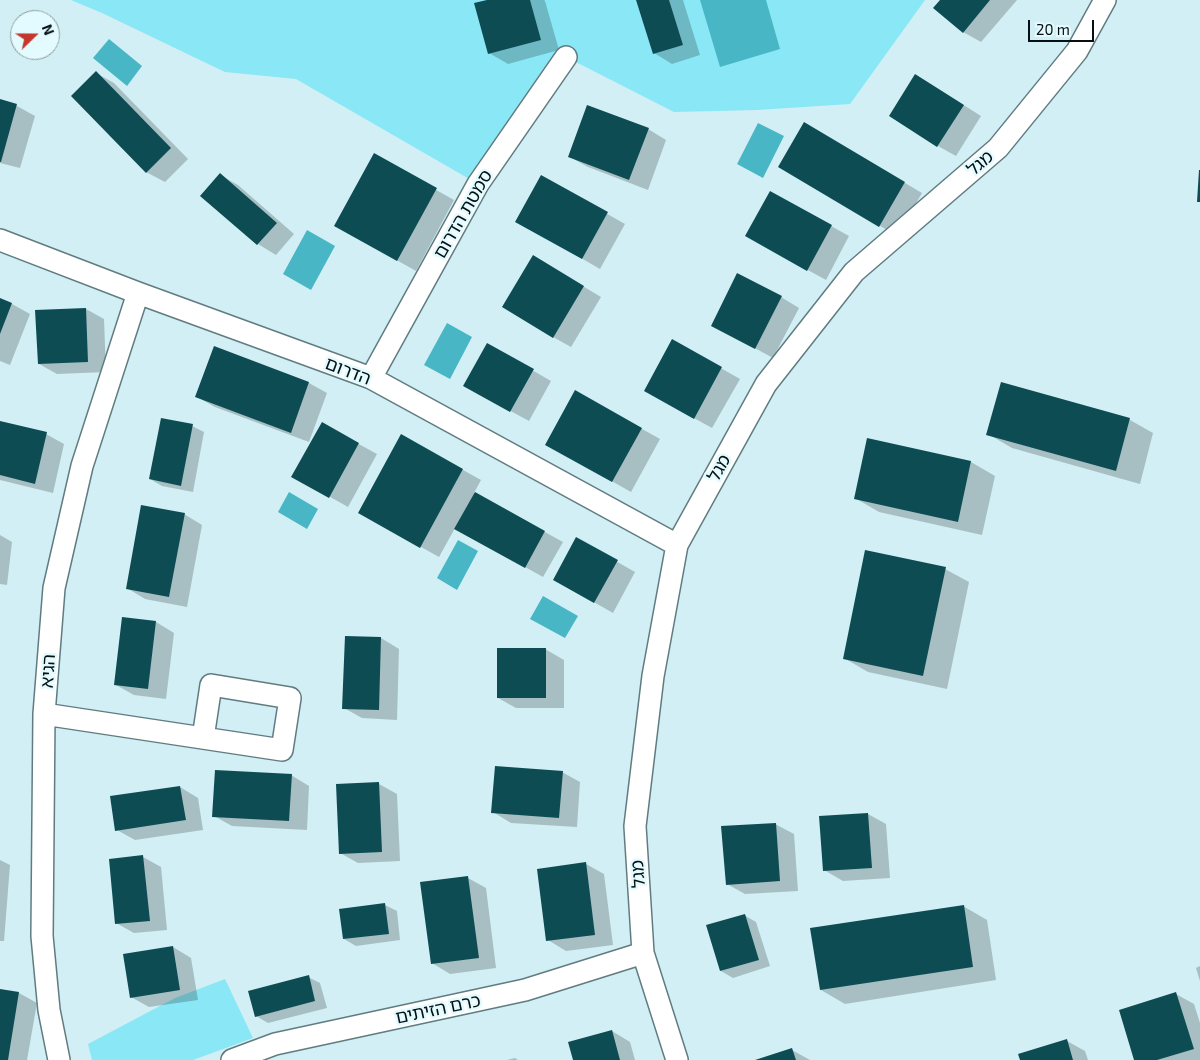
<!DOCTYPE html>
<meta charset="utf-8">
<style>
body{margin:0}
#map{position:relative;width:1200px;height:1060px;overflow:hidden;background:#d1eff4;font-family:"Exo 2",sans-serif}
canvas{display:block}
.north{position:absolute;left:10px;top:10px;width:50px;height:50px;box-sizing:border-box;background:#e3fbff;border:1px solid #8b9da0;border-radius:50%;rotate:68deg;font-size:14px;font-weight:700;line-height:20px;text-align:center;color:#061012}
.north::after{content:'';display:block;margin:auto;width:18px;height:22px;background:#c5372d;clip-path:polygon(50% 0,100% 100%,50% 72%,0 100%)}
.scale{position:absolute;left:1028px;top:20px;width:66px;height:22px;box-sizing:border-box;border:2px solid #061012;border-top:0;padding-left:6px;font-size:15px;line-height:18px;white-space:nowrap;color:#061012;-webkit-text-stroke:4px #e3fbff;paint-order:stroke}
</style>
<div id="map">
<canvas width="1200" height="1060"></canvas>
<div class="north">N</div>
<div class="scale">20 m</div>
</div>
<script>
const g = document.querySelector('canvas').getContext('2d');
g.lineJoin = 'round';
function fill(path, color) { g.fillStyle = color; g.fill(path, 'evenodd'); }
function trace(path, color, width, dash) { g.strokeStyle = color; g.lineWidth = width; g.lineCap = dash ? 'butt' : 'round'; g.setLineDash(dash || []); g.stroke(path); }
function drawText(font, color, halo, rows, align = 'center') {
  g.font = font + ' "Exo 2","Noto Sans Hebrew",sans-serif'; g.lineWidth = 5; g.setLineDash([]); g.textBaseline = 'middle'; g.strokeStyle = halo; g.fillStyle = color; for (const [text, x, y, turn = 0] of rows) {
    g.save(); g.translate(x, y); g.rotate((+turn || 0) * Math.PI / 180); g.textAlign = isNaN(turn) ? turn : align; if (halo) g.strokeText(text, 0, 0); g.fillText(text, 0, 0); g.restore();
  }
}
fill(new Path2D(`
 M71,0H925L850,104L757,110L674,112L566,57L478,184L296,79L225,72L102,13Z
 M225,979L253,1038L193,1060H92L88,1044L175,998Z`), '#8ae7f5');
fill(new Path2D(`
 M700,0H766L780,49L720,67Z
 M109,39L142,66L127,86L93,58Z
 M758,123L784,136L763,178L737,164Z
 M307,230L335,246L311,290L283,274Z
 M447,323L472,337L450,379L424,365Z
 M289,492L318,509L307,529L278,512Z
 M458,540L478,551L457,590L437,578Z
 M543,596L578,616L565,638L530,619Z`), '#49b6c6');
fill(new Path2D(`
 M492,0H544L545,1L559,50L508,64L489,53Z
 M637,0H683L700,55L672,64L654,53Z
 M941,0H1017L981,42L963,32Z
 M96,73L114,83L188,159L165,182L146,172Z
 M916,75L981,116L956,156L938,146Z
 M0,101L17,106L35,116L20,168L0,163Z
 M805,124L922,193L897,236L780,166Z
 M648,129L666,140L648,190L588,167L570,157Z
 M374,155L454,200L416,271L354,236Z
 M220,175L238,185L294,234L276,255L258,244L202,196Z
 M542,177L625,224L600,269L517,221Z
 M831,226L849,236L826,280L764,246Z
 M551,267L601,297L571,347L553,337Z
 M781,297L799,308L773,358L729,334Z
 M0,299L12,304L30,314L10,365L0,361Z
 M86,309L104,319L106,372L57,374L39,364Z
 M673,341L740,379L712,428L663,401Z
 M487,344L551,381L529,421L483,396Z
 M215,348L309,383L327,393L309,442L215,407L197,397Z
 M1002,383L1130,420L1153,433L1140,484L1012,448L988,434Z
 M576,392L660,439L631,492L546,444Z
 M0,423L46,434L64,444L53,493L0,480Z
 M322,424L377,454L348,507L293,476Z
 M192,426L204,432L193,492L162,486L150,479Z
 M402,436L481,480L474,493L563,542L543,577L455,528L439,557L378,523Z
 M868,440L971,462L995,476L982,535L879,512L855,498Z
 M184,514L202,525L187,607L145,599L127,588Z
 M0,535L12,542L7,585L0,584Z
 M577,539L635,572L613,613L555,580Z
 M945,569L969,582L947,689L868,672L844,658Z
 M156,622L174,633L166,699L134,695L116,685Z
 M347,637L381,638L399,649L397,720L362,718L344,708Z
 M545,649L564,660V708H516L498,698Z
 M562,772L580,782L577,827L511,823L493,812Z
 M291,775L309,786L307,830L232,826L214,816Z
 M379,784L397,794L400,861L358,863L340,853Z
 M180,787L198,798L203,830L135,840L117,830Z
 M868,814L886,824L890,878L843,881L824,870Z
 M775,824L794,834L798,891L745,894L727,884Z
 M143,857L161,867L167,930L134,933L116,923Z
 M0,860L10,865L4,941H0Z
 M586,864L604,874L613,945L566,951L548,940Z
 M468,878L486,888L496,968L450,974L432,963Z
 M385,905L397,911L400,940L356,946L344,939Z
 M963,906L987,920L996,980L845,1004L821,990Z
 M744,915L756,922L770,966L733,978L721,971Z
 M173,947L191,958L198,1000L149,1007L131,997Z
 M1200,966V981L1196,968Z
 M308,977L320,983L327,1008L268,1023L256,1016Z
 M0,990L19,993L37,1003L27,1060H0Z
 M1176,994L1194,1004L1200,1023V1060H1136Z
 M612,1031L630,1042L635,1060H575Z
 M1067,1041L1085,1051L1088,1060H1021Z
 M792,1050L810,1060H758Z
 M515,1058L518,1060H507Z`), '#0003');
fill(new Path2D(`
 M487,0H530L541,40L488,54L474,3Z
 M636,0H669L683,45L653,54Z
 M940,0H990L963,33L933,8Z
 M96,71L171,148L146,173L71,96Z
 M915,74L964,105L937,147L889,116Z
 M0,99L17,104L1,162H0Z
 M587,105L649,128L629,180L568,157Z
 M804,122L905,182L879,227L778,167Z
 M374,153L437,188L397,261L334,226Z
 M1199,170H1200V202H1197Z
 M220,173L277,223L257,245L200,196Z
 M541,175L608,212L582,259L515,222Z
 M770,191L832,225L807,271L745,236Z
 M533,255L584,286L553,338L502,307Z
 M737,273L782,296L755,349L711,326Z
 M0,298L12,303L0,334Z
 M86,308L88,362L38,364L35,310Z
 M672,339L722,367L694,419L644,391Z
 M487,343L534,369L510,412L463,386Z
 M214,346L309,382L291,433L195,397Z
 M1001,382L1130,418L1116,471L986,435Z
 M575,390L642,428L612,482L545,445Z
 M161,418L193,424L181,486L149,479Z
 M0,421L47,432L35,484L0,475Z
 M322,422L359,443L329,498L291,477Z
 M401,434L463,469L420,548L358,513Z
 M867,438L971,461L958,522L854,499Z
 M475,492L545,531L525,568L454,529Z
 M141,505L185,513L169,597L126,589Z
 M576,537L618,560L594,603L553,580Z
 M865,550L946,567L923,676L843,659Z
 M122,617L156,621L148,689L114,685Z
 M345,636L381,637L379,710L342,709Z
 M497,648H546V698H497Z
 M495,766L563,771L559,818L491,813Z
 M215,770L292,774L289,821L212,817Z
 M379,782L382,852L339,854L336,784Z
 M180,786L186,820L115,831L110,796Z
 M868,813L872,868L823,871L819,816Z
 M776,823L780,881L726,885L721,826Z
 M143,855L150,921L115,924L109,859Z
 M586,862L595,935L546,941L537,869Z
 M468,876L479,958L431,964L420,882Z
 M385,903L389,934L343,939L339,909Z
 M964,905L973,967L820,990L810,928Z
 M745,914L759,960L720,971L706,925Z
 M173,946L180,990L130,998L123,954Z
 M309,975L315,1001L255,1017L248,991Z
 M0,989L19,992L8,1060H0Z
 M1176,992L1194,1049L1157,1060H1134L1119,1010Z
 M612,1030L620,1060H573L568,1042Z
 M1067,1039L1073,1060H1020L1018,1054Z
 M792,1048L796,1060H755Z`), '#0e4c54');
const street = new Path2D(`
 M0,240L138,293L371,378L677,545
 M371,378L478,184L566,57
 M44,714L282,750L290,698L211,685L203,738
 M59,1060L49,1010L42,936L44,714L54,588L82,466L138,293
 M232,1060L275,1044L525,990L643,953
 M677,1060L643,953L635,826L653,676L677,545L766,384L854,272L998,148L1077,51L1105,0`);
trace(street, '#617c81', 24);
trace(street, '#fff', 21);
drawText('18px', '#061012', '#e3fbff', [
 ["מגל",980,163,-41],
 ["סמטת הדרום",463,214,-60],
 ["הדרום",348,371,21],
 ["מגל",719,468,-61],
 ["הגיא",48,671,-86],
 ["מגל",638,874,-94],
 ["כרם הזיתים",438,1009,-12]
]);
</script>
